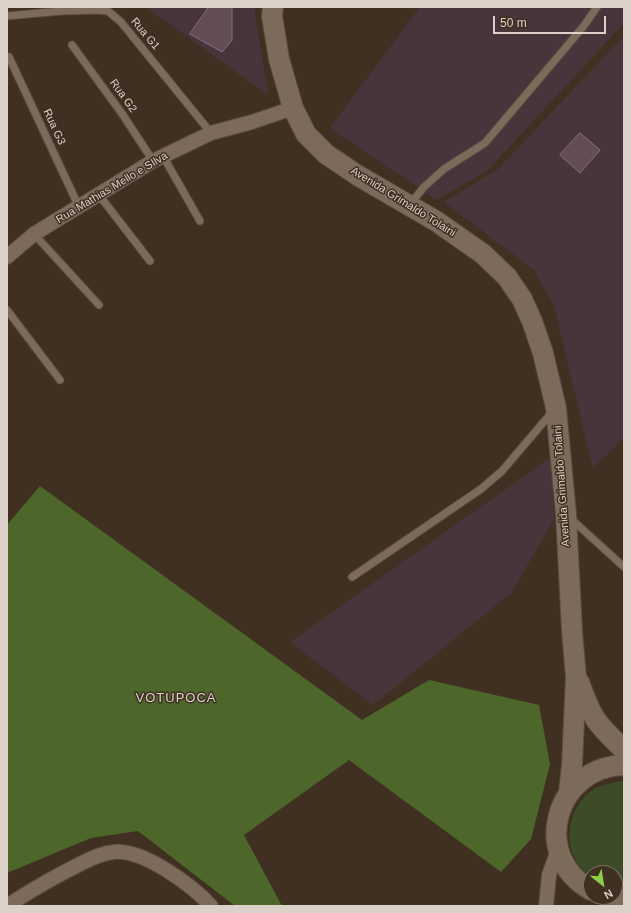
<!DOCTYPE html>
<style>
body{margin:0}
#map{position:relative;width:631px;height:913px;overflow:hidden;background:#3f3022;font-family:Arial,sans-serif}
canvas{display:block}
.frame{position:absolute;inset:0;border:8px solid #dbd1c9;pointer-events:none}
.north{position:absolute;left:583px;top:865px;width:40px;height:40px;box-sizing:border-box;background:#3f3022;border:1px solid #7d7065;border-radius:50%;rotate:150deg;font-size:11px;font-weight:700;line-height:16px;text-align:center;color:#dbd1c9}
.north::after{content:'';display:block;margin:auto;width:14px;height:18px;background:#8dce44;clip-path:polygon(50% 0,100% 100%,50% 72%,0 100%)}
.scale{position:absolute;left:493px;top:16px;width:113px;height:18px;box-sizing:border-box;border:2px solid #dbd1c9;border-top:0;padding-left:5px;font-size:12px;line-height:14px;white-space:nowrap;color:#dbd1c9;-webkit-text-stroke:3px #3f3022;paint-order:stroke}
</style>
<div id="map">
<canvas width="631" height="913"></canvas>
<div class="frame"></div>
<div class="north">N</div>
<div class="scale">50 m</div>
</div>
<script>
const g = document.querySelector('canvas').getContext('2d');
g.lineJoin = 'round';
function fill(path, color) { g.fillStyle = color; g.fill(path, 'evenodd'); }
function trace(path, color, width, dash) { g.strokeStyle = color; g.lineWidth = width; g.lineCap = dash ? 'butt' : 'round'; g.setLineDash(dash || []); g.stroke(path); }
function drawText(font, color, halo, rows, align = 'center') {
  g.font = font + ' Arial,sans-serif'; g.lineWidth = 3; g.setLineDash([]); g.textBaseline = 'middle'; g.strokeStyle = halo; g.fillStyle = color; for (const [text, x, y, turn = 0] of rows) {
    g.save(); g.translate(x, y); g.rotate((+turn || 0) * Math.PI / 180); g.textAlign = isNaN(turn) ? turn : align; if (halo) g.strokeText(text, 0, 0); g.fillText(text, 0, 0); g.restore();
  }
}
fill(new Path2D(`
 M146,7H254L268,95Z
 M420,7H624V23L487,171L437,200L330,128Z
 M624,36V438L593,468L554,306L534,270L444,202L497,170Z
 M551,457L554,520L511,593L373,705L290,642Z`), '#48353c');
fill(new Path2D(`
 M622,781L624,782V886H615V873H591V877C588,874 584,872 582,869C562,846 567,810 590,792C599,785 611,783 622,781Z`), '#3c4c29');
fill(new Path2D(`
 M40,486L362,720L429,680L539,705L550,764L531,839L501,872L349,760L244,835L282,906H235L138,831L91,838L7,873V525Z`), '#4d672a');
const building = new Path2D(`
 M209,7H232V40L222,52L190,34Z
 M580,133L600,150L580,173L560,155Z`);
fill(building, '#624d57');
trace(building, '#87707c', 1);
const lane = new Path2D(`
 M7,16L61,11L98,10L108,11L121,22L211,133
 M72,45L123,115L153,161
 M9,57L79,207
 M163,156L200,221
 M99,195L150,261
 M410,204L424,187L444,169L485,143L583,27L597,7
 M34,234L99,305
 M7,310L60,380
 M569,517L624,567
 M352,577L481,489L502,471L553,411`);
const street = new Path2D(`
 M7,257L34,234L153,161L211,133L252,122L293,108
 M7,906C31,890 56,876 82,863C92,858 102,853 114,852C143,849 192,885 211,906
 M546,906L549,875L558,850`);
const secondary = new Path2D(`
 M273,7L272,16L279,59L293,108L306,134L326,154L357,175L436,221L483,254L507,277L522,299L532,321L543,353L556,408L566,514L572,631L576,677L572,765L569,792
 M579,682C584,695 588,708 596,720C604,731 614,740 624,750
 M591,890C530,856 555,767 624,765
 M610,897L624,899`);
trace(lane, '#594c3f', 9);
trace(street, '#594c3f', 16);
trace(secondary, '#594c3f', 22);
trace(lane, '#7c6a5a', 7);
trace(street, '#7c6a5a', 14);
trace(secondary, '#7c6a5a', 20);
drawText('11px', '#dbd1c9', '#3f3022', [
 ["Rua G1",145,34,50],
 ["Rua G2",123,96,54],
 ["Rua G3",54,127,65],
 ["Rua Mathias Mello e SIlva",112,188,-31],
 ["Avenida Grimaldo Tolaini",403,202,32],
 ["Avenida Grimaldo Tolaini",562,486,-94]
]);
g.letterSpacing = '1px';
drawText('13px', '#dbd1c9', '#3f3022', [
 ["VOTUPOCA",176,698]
]);
g.letterSpacing = '0px';
</script>
